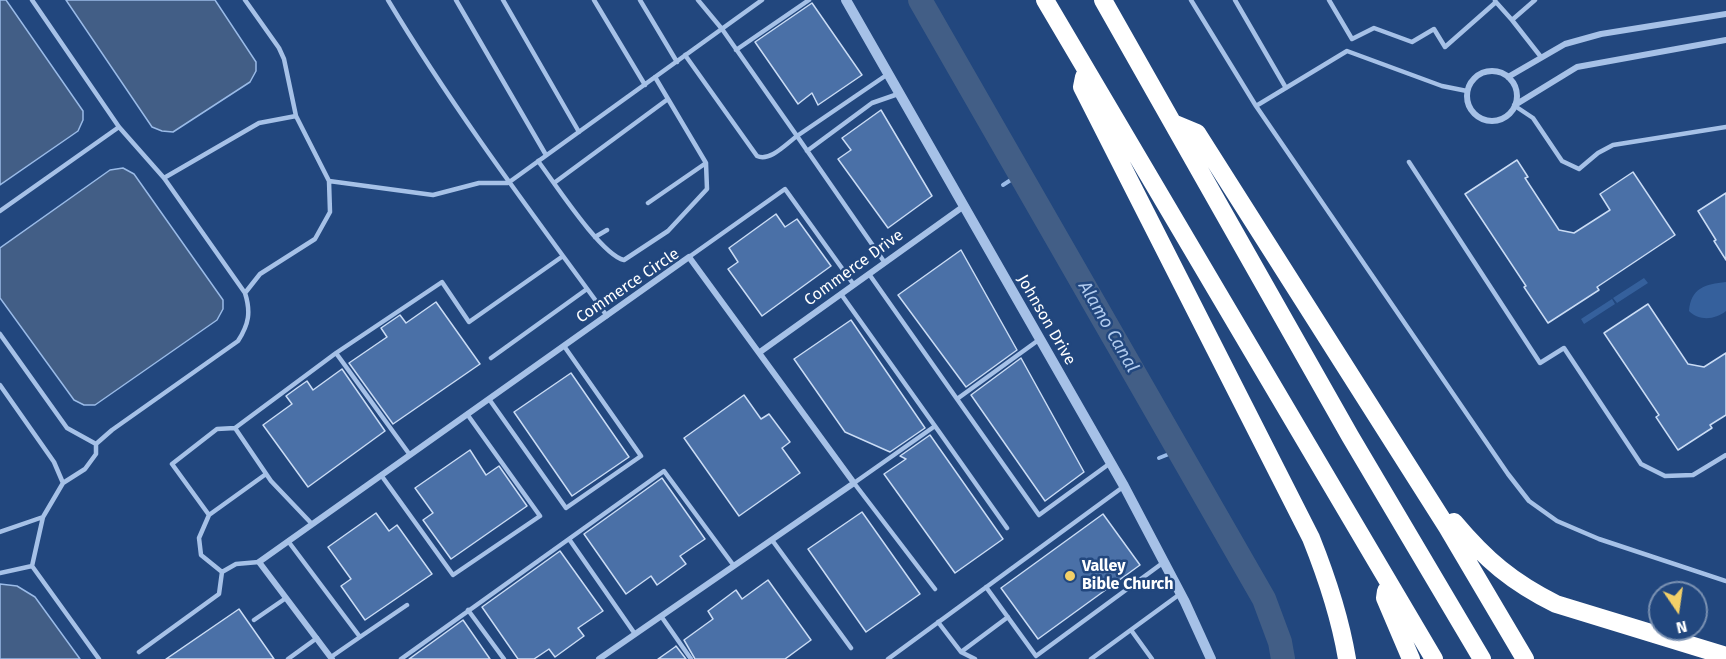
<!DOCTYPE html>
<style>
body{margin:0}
#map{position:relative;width:1726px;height:659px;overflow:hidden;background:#22477e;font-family:"Fira Sans",sans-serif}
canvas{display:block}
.north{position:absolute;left:1648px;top:581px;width:60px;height:60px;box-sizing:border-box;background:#22477e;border:2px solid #7a91b2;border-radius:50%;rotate:167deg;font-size:16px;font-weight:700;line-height:24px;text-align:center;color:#fff}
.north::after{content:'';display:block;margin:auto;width:21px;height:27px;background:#f3d068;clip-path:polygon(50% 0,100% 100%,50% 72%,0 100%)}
</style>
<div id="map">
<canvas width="1726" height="659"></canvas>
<div class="north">N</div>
</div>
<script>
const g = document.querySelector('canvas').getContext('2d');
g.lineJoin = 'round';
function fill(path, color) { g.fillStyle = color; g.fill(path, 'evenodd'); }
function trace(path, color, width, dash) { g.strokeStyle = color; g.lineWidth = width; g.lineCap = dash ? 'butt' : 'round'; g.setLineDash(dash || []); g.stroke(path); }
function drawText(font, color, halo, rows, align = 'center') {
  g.font = font + ' "Fira Sans",sans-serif'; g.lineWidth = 5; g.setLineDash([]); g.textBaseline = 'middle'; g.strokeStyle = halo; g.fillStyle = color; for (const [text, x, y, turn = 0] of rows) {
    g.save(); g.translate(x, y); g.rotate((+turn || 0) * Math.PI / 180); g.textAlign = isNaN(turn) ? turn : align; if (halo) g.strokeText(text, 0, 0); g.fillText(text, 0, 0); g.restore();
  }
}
fill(new Path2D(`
 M1644,278L1648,283L1617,303L1613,298Z
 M1726,282V311C1715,320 1699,321 1689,311C1691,288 1705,284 1726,282Z
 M1612,299L1615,304L1584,324L1581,319Z`), '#35609c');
const water = new Path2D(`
 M0,0H6L83,111V120L78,131L0,185Z
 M66,0H215L256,62V71L250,82L173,132L162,131L152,127Z
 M123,168L134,174L223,300V309L217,320L95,405H84L74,400L0,298V248L110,170Z
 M0,584L17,586L35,597L80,659H0Z`);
fill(water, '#425e86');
trace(water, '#9abbe8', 1.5);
trace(new Path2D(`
 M1003,185L1020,174
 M1159,458L1179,450`), '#9abbe8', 4);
trace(new Path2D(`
 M920,0L1264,599L1280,642L1283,659`), '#425e86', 24);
const building = new Path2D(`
 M812,3L862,75L818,105L812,93L798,104L755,42Z
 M881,110L932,196L888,228L838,159L851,150L842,138Z
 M1517,160L1528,177L1525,178L1559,230L1574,233L1610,210L1600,194L1633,172L1675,235L1597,287L1599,290L1548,323L1524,287L1526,286L1465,194Z
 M1726,193V260L1714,241L1716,240L1698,211Z
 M776,214L785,227L797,219L831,266L762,316L728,269L738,262L729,248Z
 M961,250L1017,350L966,387L898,295Z
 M436,302L480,364L393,424L349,363L387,337L381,328L400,315L406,323Z
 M1648,304L1688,364L1704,367L1726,353V415L1710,425L1712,428L1678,450L1656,417L1659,415L1604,333Z
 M851,320L925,428L890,452L845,432L794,359Z
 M1021,358L1084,472L1045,501L971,395Z
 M342,369L385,431L308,487L263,425L292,404L286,396L297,388L307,381L313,390Z
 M571,373L629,457L572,496L514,412Z
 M744,395L761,419L769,414L790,442L782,448L800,473L739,516L684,438Z
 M930,435L1003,539L955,573L884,474L906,459L900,456Z
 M470,450L486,475L499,466L527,506L451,559L423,520L433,513L415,488Z
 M662,478L705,539L680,556L686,564L657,585L651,576L626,594L584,534Z
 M862,512L920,594L866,632L808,549Z
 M376,513L389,531L397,525L432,574L365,620L341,586L351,579L328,547Z
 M1103,514L1140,565L1038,639L1001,588Z
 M560,551L603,611L578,628L584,636L555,657L549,649L534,659H518L482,607Z
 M768,580L811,640L785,659H695L684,640L713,619L708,611L736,590L742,599Z
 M239,609L274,659H166Z
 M463,620L490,659H409Z
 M676,646L686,659H658L675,647Z`);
fill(building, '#4a70a7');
trace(building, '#cadcf5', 1.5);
trace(new Path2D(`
 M32,0L119,127L164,178L245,293L260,274L315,239L330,212L329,181L296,116L284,59L279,48L245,0
 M388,0C454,110 531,212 607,316
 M456,0L546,155
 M503,0L579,132
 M594,0L645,85
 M640,0L677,62
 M1191,0L1256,106L1347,51L1442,86L1467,91
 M1235,0L1286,88
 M1329,0L1352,39L1374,28L1412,42L1434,29L1445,47L1496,2
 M1495,1L1512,20L1541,57
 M1512,20L1535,0
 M736,50L809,0
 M685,55L757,156C770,162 786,144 797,136L722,29L698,0
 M1256,106L1508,474L1529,501L1557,521L1599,539L1726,581
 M1515,106L1533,118L1562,161L1579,169L1598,153L1613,145L1726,127
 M807,151L872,103L898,94
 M538,161C554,182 601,255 624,260L668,231L707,189L706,163
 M1409,162L1540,363L1564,348L1641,464L1665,476L1693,475L1726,455
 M164,178L259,123L296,116
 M329,181L433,195L479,183H508L762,0
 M554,183L668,99
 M648,203L706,163L655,77
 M0,211L119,127
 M595,237L607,230
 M689,257L785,189L854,285
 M885,263L797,136L888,74
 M869,274L957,399
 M841,294L935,426
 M0,334L67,428L96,444L112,430L238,341C249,324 251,312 245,293
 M1040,339L957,399L1039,515L1109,464
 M336,353L442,282L469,322L563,256
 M491,358L587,289
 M0,385L54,462L63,483
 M489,399L566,508L641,456L564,346
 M381,475L453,575L540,516L467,414
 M209,515L172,464L217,429L235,428
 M312,524L271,481L235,428L336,353L410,455
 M0,532L43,517
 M569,539L635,634
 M772,540L851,648
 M288,541L360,637L407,605
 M32,566L99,659
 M222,572L201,555L199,538L209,515L266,474
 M0,573L32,566L43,517L63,483L85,469L96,454V444
 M986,587L1036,656L1164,562
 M935,589L854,483L935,426L1007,528
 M468,610L504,659
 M661,616L691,659
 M254,620L286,598
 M938,622L961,652L975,659
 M1131,630L1152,659
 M139,652L219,594L222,572L236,564L259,562
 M961,652L1008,617
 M331,657L360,637
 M288,659L317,638
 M401,659L664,471L734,566
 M888,659L1123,487
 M1091,659L1180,594`), '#a6c1e7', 4.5);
trace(new Path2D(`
 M1467 96a25 25 0 1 1 50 0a25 25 0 1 1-50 0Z
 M1508,77L1565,44L1601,34L1726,14
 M1515,105L1577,67L1726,40
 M760,352L964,206
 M332,659L259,562L689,257L854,483L599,659`), '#a6c1e7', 6);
trace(new Path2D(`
 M846,0L1124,486L1185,602L1211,659`), '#a6c1e7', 10);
trace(new Path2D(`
 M1045,0L1434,659
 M1103,0L1350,436L1482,659
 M1084,77L1082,87L1311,538C1327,578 1340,617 1347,659
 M1173,123L1197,133L1447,527L1525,659
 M1454,522C1486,560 1512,582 1556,604L1726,656
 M1386,591L1385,598L1411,659`), '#fff', 18);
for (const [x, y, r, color] of [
 [1070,576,6,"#f3d068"]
]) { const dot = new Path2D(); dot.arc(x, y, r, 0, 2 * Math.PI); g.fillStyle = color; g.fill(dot); trace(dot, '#22477e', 2); }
drawText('16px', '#fff', '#22477e', [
 ["Commerce Drive",854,268,-36],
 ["Commerce Circle",628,286,-34],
 ["Johnson Drive",1046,320,60]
]);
drawText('bold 16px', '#fff', '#22477e', [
 ["Valley",1082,567],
 ["Bible Church",1082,585]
], 'left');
drawText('italic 18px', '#b1cbee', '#22477e', [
 ["Alamo Canal",1108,327,60]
]);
</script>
